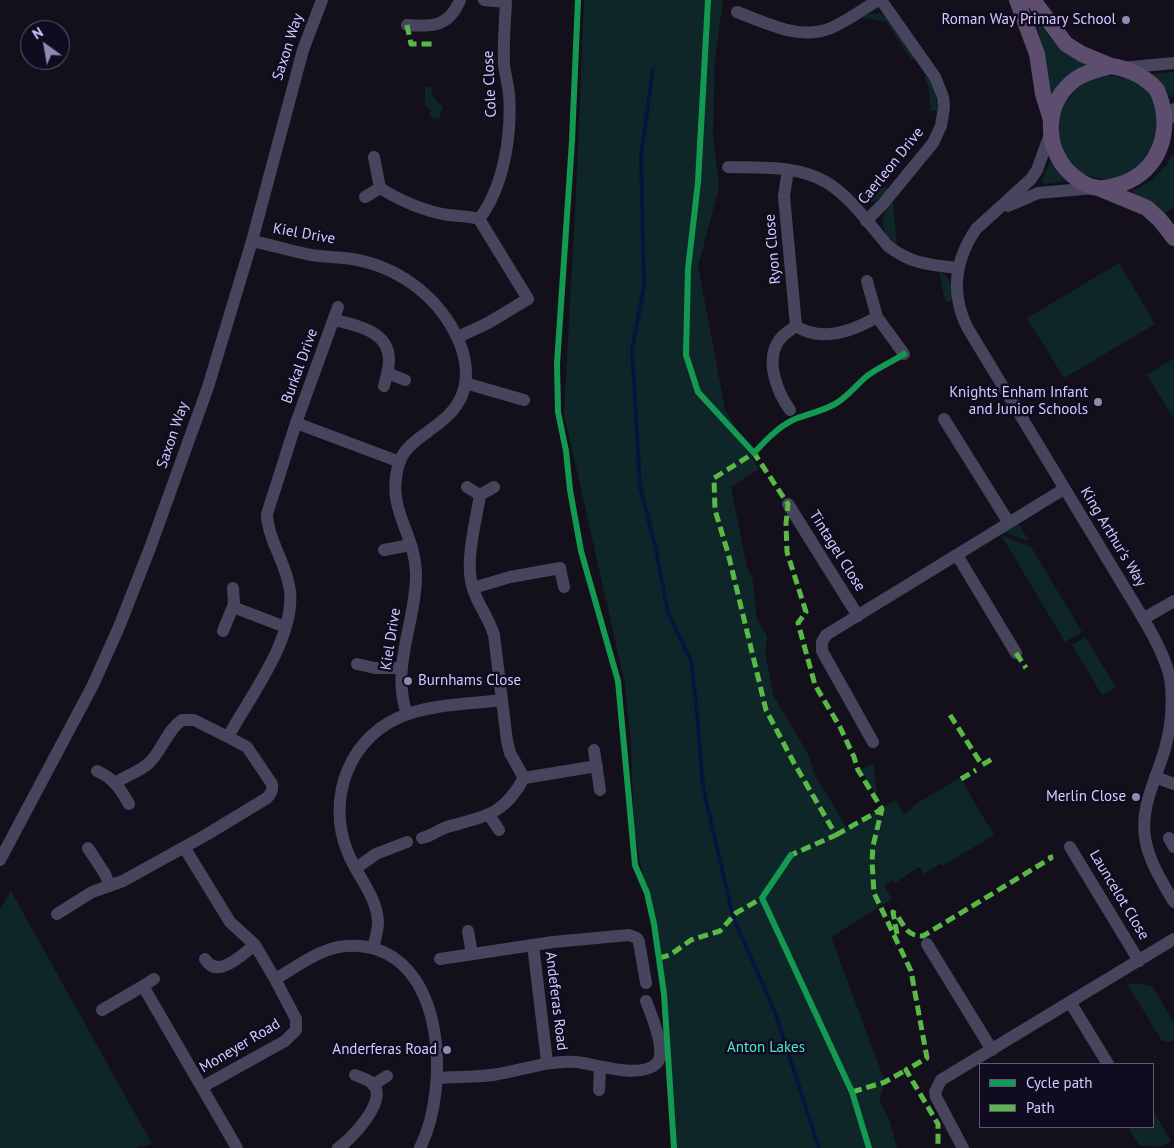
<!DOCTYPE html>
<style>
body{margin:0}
#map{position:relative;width:1174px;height:1148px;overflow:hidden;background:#13101b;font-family:"PT Sans",sans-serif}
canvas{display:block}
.legend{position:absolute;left:979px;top:1063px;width:175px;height:65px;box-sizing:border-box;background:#110b20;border:1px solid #5f5879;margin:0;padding:6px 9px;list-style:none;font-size:15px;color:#d5cbff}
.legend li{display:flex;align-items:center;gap:10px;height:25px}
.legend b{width:25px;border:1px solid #5f5879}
.north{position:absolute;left:20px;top:20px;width:50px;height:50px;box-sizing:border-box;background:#110b20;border:1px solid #5f5879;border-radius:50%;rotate:328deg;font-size:14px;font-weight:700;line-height:20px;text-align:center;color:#d5cbff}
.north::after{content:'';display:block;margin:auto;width:18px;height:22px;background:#918aaf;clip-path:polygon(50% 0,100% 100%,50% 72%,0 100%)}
</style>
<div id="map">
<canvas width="1174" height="1148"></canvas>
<ul class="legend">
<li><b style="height:6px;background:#139951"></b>Cycle path</li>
<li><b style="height:6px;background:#58b947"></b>Path</li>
</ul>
<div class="north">N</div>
</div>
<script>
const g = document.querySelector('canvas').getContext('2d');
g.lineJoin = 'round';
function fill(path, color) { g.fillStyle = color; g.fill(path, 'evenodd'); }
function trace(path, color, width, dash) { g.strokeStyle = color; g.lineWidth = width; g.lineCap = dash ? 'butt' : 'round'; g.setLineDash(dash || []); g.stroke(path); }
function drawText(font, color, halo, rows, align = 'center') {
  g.font = font + ' "PT Sans",sans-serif'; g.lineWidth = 5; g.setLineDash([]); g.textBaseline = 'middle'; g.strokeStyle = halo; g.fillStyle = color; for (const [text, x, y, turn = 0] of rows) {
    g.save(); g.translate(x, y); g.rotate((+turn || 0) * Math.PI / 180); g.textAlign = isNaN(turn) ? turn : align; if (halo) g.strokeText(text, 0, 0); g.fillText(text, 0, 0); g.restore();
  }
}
fill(new Path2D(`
 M584,0H723L715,59L713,133L719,188L698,266L725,409L759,469L731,487L747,568L752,576L757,619L767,636L765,652L773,695L808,754L814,773L847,828L896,800L904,814L913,808L912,806L960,778L994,835L942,866L941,863L924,874L919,867L895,883L893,880L884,886L892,899L831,937L885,1082L879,1101L889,1119L897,1148H673L659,958L634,829L631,744L625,684L564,414L576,195Z
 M866,14H880L887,18L915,58L912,60L886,22L861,17Z
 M1037,21C1056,44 1059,52 1088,64L1051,96L1044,52L1036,22Z
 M1174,72V94L1171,99L1165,88L1152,76L1155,74Z
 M927,75L934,88L938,110L931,111L928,84L924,77Z
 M1106,76C1124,76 1150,83 1156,103C1159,114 1160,127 1162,138L1133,175C1123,177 1112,181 1102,179C1044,172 1043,87 1106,76Z
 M425,87H431C432,95 435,102 443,106L439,119L429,116L431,110L425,106Z
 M1172,154L1174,155V207L1162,215L1128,193L1151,181L1167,164Z
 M1050,161H1051L1068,181L1043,184L1042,181Z
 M887,187L889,189C880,199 873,206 859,202L863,190Z
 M893,202L897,245C879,230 878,219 893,202Z
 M1119,263L1155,324L1064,378L1027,318Z
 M939,271C951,277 952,287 953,299L948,302L945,301Z
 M1174,358V419L1147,375Z
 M1018,524L1028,539L1027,541L1005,532Z
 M1001,535L1031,547L1082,632L1065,642Z
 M1085,637L1116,687L1102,695L1072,645Z
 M873,763L877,792L875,793L861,770Z
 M11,891L152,1144L135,1148H0V909Z
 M1137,983L1152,986L1174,1023V1041L1170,1042L1162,1041L1128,985Z
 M1153,1111L1171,1141L1160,1147L1139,1145L1128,1127H1153Z`), '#0f2629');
trace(new Path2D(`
 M653,69L641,156L644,287L632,349L640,486L656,550L668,613L691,660L697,713L703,787L733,917L775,1012L819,1148`), '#07153c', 4);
trace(new Path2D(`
 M737,12C767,23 799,41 831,28C848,21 863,9 878,0
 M407,25C432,27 449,27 460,0
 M1121,68L1174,63
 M1170,118L1174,109
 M1050,134L1037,170L1031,179L976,229C955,260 950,292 967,327L1126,590C1141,615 1164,650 1170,678C1174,706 1170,737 1160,764C1152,787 1141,811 1145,837C1148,860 1162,882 1174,902
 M374,157L380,188
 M728,167C760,168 797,165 826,182C851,197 869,224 888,246C911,264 930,265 958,268
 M788,170L784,196L796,326
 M365,197L380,188C401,201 423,211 448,215C458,216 470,216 479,219L528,299L488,323L458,337
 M1008,206L1038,193L1095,188
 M479,219C504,187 512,134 509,94C508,84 505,74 504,64C503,44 505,23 506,2L484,0
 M866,221L883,204L933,143L941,126L944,107L943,97L935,77L881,0
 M252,241C272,245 291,251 311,255C325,257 339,257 352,259C396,266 435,294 455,333C465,352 470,375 462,395C449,428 409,434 399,463C385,510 415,531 416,573C417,620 390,667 407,714
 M867,281L877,317L904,354
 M334,320C356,325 389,331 389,360C389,369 386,378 384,386
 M387,373L405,380
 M465,383L524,400
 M790,410C777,392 764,359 780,339C784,334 790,330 796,326C822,343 853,331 877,317
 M944,419L1009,523
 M296,423L338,307
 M467,487L480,495
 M788,504L858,616
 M384,550L410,545
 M957,555L1016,653
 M473,588L510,577L560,568L564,587
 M233,607L285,627
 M1143,619L1174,601
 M223,631L234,604L233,588
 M357,664L375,668H401
 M873,742L822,651V642L826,635L1064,489
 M594,750L600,790
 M97,771C113,778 120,788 129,804
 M1155,777L1174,784
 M524,778L597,766
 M116,783C126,775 140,772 149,763C162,751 167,730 182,720H194L228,737
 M489,815L499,830
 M422,838C431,836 438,830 447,827C485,816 503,816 524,778L510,753L507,741L494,635C489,618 478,605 473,589C464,562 476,522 480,495L494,487
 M1169,838L1174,847
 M184,847L230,922L255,945L275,979C295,968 322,947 346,946C445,940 452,1084 420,1148
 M1070,847L1139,961
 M88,848L105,874L110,886
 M0,860L93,685L119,627L150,548L208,387L252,241L303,50L322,0
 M356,868L376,854L407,842
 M57,914L92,892L123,881L206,835L267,798C271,793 273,791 272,784L247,747L228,737C250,696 295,639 290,591C287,564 268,541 267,514L296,423L400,462
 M468,931L472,954
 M927,944L992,1050
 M533,945L547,1062
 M373,948C375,940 378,931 378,922C377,896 357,876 348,853C325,799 350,733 408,714C437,704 471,704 502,700
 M205,959C218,980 241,955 255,945
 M440,959L553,942L629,935L637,938L639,942L646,983
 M143,986L154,979
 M1070,1002L1108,1064
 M102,1010L143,986L237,1148
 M437,1078C457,1076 478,1078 498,1074C524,1070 548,1060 576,1062C596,1064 641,1080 657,1063C667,1051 651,1014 646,1001
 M373,1085L387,1076
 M202,1087L285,1041L296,1030V1019L275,979
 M599,1090L600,1067
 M338,1148C351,1140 385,1103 375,1087C371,1080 362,1078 355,1075
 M963,1148L936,1097L935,1092L941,1080L1174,939`), '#47445d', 12);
trace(new Path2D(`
 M1017,0L1037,54L1043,94L1051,120
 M1033,0L1066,44L1082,54L1111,66
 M1111,66C1129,69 1145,76 1157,90C1174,127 1161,171 1121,184C1114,186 1105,189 1098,188C1087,187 1074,178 1066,169C1043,142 1046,100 1076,79C1086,72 1099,69 1111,66Z
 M1101,189L1147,208L1160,220L1174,238`), '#5d4d6f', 16);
trace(new Path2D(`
 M407,25L411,44H433
 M1016,653L1026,668
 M950,715L982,765L992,759L994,762
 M961,779L976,770
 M836,835L882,809
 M789,858L791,855L836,835L794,763L766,710L728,553L715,510L714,478L754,453L788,504L786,524L787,552L806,612L798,623L815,685L840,727L854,757L858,770L882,809L873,846L872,862L874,893L911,971L927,1058L906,1070L938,1124V1145L940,1148
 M897,934L893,912C905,922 903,936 923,936L1051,858L1050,855
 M659,958L670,955L691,940L720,931L736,913L762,898
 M852,1092L885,1082L906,1070`), '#58b947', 5, [10, 5]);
trace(new Path2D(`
 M578,0L572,141L557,364L558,412L566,451L570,490L581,551L618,681L635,865L647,893L654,924L664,994L674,1148
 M708,0L698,182L688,269L686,355L698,392L754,453C765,441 779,426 795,419C809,414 822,411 835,404C848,397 856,385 867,376C879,367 892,362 904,354
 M791,855L762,898L852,1092L869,1148`), '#139951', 6);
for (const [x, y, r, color] of [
 [1126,20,5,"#918aaf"],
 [1098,402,5,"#918aaf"],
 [408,681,5,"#918aaf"],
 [1136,797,5,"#918aaf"],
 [447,1050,5,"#918aaf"]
]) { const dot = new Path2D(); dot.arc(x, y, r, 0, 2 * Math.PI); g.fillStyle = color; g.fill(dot); trace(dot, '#110b20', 2); }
drawText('15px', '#d5cbff', '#110b20', [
 ["Roman Way Primary School",1116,20],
 ["Knights Enham Infant",1088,393],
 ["and Junior Schools",1088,410],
 ["Burnhams Close",418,681,"left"],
 ["Merlin Close",1126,797],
 ["Anderferas Road",437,1050]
], 'right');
drawText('15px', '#d5cbff', '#110b20', [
 ["Saxon Way",288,47,-72],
 ["Cole Close",490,84,-93],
 ["Caerleon Drive",891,166,-51],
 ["Kiel Drive",304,234,10],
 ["Ryon Close",773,249,-95],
 ["Burkal Drive",300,366,-70],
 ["Saxon Way",173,435,-71],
 ["King Arthur's Way",1113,537,59],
 ["Tintagel Close",837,551,58],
 ["Kiel Drive",391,639,-81],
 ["Launcelot Close",1119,895,59],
 ["Andeferas Road",556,1001,83],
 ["Moneyer Road",240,1046,-31]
]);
drawText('15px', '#4fe7ce', '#110b20', [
 ["Anton Lakes",766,1048]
]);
</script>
